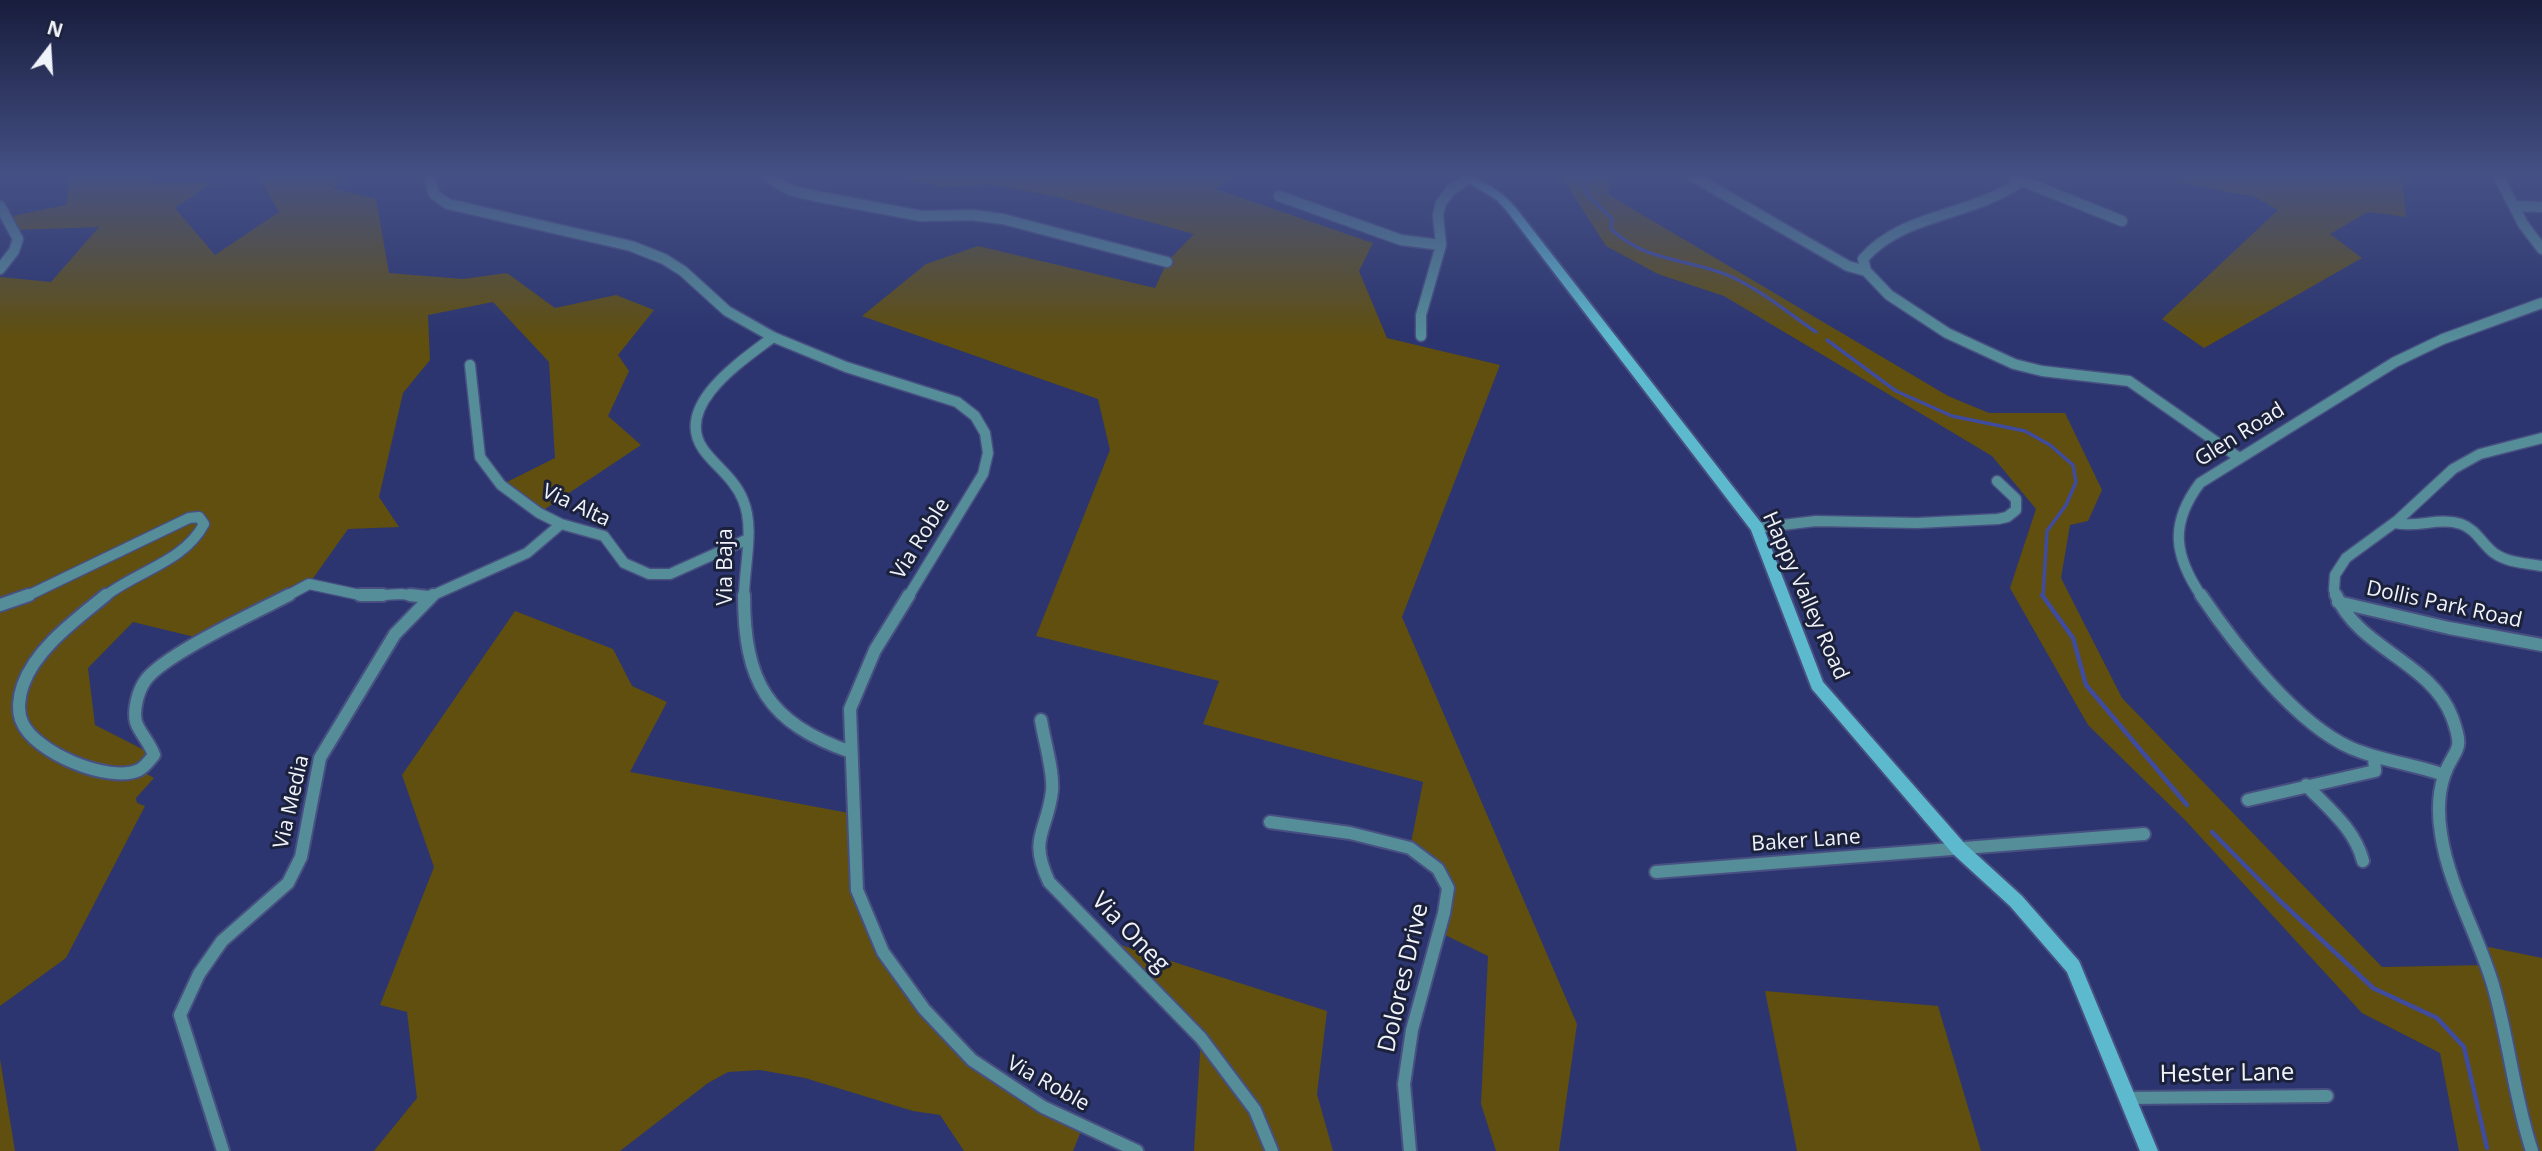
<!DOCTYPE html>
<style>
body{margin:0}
#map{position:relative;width:2542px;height:1151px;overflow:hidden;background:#2c356f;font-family:"Open Sans",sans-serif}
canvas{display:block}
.north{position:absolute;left:14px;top:14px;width:70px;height:70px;-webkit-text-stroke:5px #1b213b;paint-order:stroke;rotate:17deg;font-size:19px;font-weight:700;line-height:28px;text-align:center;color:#f1f3fa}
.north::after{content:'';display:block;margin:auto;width:24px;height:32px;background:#f1f3fa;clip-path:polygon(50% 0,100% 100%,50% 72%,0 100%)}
</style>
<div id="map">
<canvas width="2542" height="1151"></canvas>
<div class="north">N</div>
</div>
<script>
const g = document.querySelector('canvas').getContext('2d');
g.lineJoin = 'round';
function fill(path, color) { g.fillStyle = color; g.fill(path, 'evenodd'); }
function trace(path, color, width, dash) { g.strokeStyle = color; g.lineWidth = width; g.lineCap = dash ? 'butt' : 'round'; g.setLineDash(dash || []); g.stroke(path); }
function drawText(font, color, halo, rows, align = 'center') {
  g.font = font + ' "Open Sans",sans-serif'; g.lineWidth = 6; g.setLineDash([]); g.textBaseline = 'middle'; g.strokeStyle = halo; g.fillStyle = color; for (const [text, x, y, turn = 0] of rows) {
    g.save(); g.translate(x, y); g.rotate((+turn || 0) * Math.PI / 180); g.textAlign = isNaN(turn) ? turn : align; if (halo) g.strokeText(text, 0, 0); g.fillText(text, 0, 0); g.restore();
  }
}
fill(new Path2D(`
 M70,177H156L157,183H212L175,208L215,255L279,212L258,177H345L333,188L376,199L389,273L463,279L507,273L555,308L616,295L654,310L618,355L629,371L608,416L641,445L539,513L501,485L555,458L549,362L493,302L428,315L430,360L403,393L379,497L399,527L348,529L309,584L207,640L133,622L88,668L95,725L154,755L140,770L154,778L136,798L137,803L145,806L66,958L0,1006V277L51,282L99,227L13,230L7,217L66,205Z
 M900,177H1229L1216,189L1373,243L1359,271L1387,338L1500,365L1402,617L1577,1024L1559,1151H1496L1481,1104L1488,956L1439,932L1448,888L1410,848L1423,782L1203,724L1219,681L1036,636L1110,450L1098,399L862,316L926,264L978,246L1155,288L1167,262L1194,234L1058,197L989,184L944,187Z
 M1562,177H1609V195L1948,396L1989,413H2065L2102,490L2088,521L2070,525L2061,578L2122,698L2382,967L2487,965L2479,945L2542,958V1151H2459L2440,1053L2362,1013L2185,820L2088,725L2010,588L2036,509L1992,456L1724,296L1658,274L1606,246Z
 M2176,177H2402L2406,217L2368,212L2330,234L2362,258L2204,348L2162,319L2278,210L2255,197L2178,182Z
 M515,611L613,649L632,686L667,702L630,772L854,814L857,890L883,952L972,1060L1083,1126L1073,1151H964L940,1115L913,1111L805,1078L760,1070L728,1072L708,1083L620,1151H374L417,1098L407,1012L380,1005L434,867L402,775Z
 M1105,940L1327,1011L1317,1094L1333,1151H1194L1201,1038Z
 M1765,991L1938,1006L1981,1151H1797Z
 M0,1059L15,1151H0Z`), '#604f0e');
trace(new Path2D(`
 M1587,177L1583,183L1586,193L1612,219L1611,229C1647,263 1687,258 1730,276C1761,290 1788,313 1816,332
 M1827,340L1896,391L1952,416L2025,431L2050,445L2073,465L2076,482L2066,505L2047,531L2043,597`), '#3f4b9f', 3.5);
trace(new Path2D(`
 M2042,595L2073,638L2086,685L2187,805
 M2212,832L2279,900L2373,988L2437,1018L2464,1047L2487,1148`), '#3f4b9f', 4.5);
const streetFar1 = new Path2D(`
 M429,177L434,194L448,204L631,246L664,259L683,271L727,311L773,337L846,367L957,402L975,416L985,433L988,453L983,474L908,597
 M768,177L790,190L815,196L921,216L972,215L1003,219L1167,262
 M1694,177L1848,266L1866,271L1889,295L1947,333L2014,364L2042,371L2129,381L2238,457
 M2013,177L2122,221
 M2499,177L2523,224L2542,249
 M1279,196L1401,240L1441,245
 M0,206L18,239L14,251L0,269
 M2516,206L2542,207
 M1866,271L1863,259C1904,212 1972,217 2021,181
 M1421,336V315L1441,245L1438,215L1441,203L1451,190L1468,179
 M470,365L480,457L501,485L539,513L561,524L604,536L624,563L649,574H670L748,539
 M2395,523C2417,528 2440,517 2461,524C2476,529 2482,544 2494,553C2508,563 2526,563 2542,566
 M1757,528L1816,521L1917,523L1998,519L2007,517L2016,510V499L1997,481
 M25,597L189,518L199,517L204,524C184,562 137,571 104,597
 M285,597L309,584L365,596L401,594L426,597
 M429,597L527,553L561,524
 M744,597C744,567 755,528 743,500C735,479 715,466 703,449C673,405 743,360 773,337
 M2202,597C2174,556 2169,524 2200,483L2395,362L2443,339L2542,303
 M2337,597L2334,590L2335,575L2346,558L2398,520L2453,469L2480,454L2542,438`);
const street = new Path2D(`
 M106,595C77,619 36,648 23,685C19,696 17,711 22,722C34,752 109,784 139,770C145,767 150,760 154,755C150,743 139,732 136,722C133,710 138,691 145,681C161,656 258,611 289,595
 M360,595H383
 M410,595L428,597
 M744,595C744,681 767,723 851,752
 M909,595L875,650L850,709L857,890L883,952L924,1009L972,1060L1043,1107L1137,1151
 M2201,595C2235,645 2295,723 2351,748C2381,761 2414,764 2444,775
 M2336,595C2359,649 2431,662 2452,717C2466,755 2454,746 2444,776C2438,794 2438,815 2441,834C2449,887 2478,934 2493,985C2509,1040 2514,1097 2532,1151
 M2338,602L2449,628L2542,645
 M0,605L29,595
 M1041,720C1044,740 1054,772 1052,791C1047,833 1028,837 1049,882L1201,1038L1255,1110L1272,1151
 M2306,785C2328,808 2355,829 2363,861
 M2248,800L2375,771L2374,756
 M1270,822L1350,833L1410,848L1438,869L1448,888L1444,913L1412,1030L1404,1084L1410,1151
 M1656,872L2144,834
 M2127,1098L2327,1096
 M223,1151L180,1015L199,974L222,941L288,883L301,857L320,758L395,634L433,595`);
const secondary = new Path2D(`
 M1460,177C1481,177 1501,191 1515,207L1762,524L1823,682L1965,844L2022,896L2079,961L2158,1151H2140L2067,972L2010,906L1953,854L1812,689L1751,530L1507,211L1497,200Z`);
trace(streetFar1, '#485082', 13);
trace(street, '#485082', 16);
trace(secondary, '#485082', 4);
trace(streetFar1, '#558d99', 10);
trace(street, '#558d99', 12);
fill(secondary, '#5dbace');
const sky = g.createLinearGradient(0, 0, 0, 338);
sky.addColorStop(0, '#181d3d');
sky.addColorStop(0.52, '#455185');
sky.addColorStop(1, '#45518500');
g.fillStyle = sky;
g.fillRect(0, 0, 2542, 338);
drawText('21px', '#f1f3fa', '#1b213b', [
 ["Glen Road",2240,435,-32],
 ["Via Alta",576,506,25],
 ["Via Roble",921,539,-58],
 ["Via Baja",726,567,-90],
 ["Happy Valley Road",1805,596,66],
 ["Dollis Park Road",2444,605,12],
 ["Via Media",292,802,-77],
 ["Baker Lane",1806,841,-4],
 ["Via Roble",1048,1084,29]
]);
drawText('24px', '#f1f3fa', '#1b213b', [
 ["Via Oneg",1130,933,46],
 ["Dolores Drive",1404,978,-77],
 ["Hester Lane",2227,1074,-1]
]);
</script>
